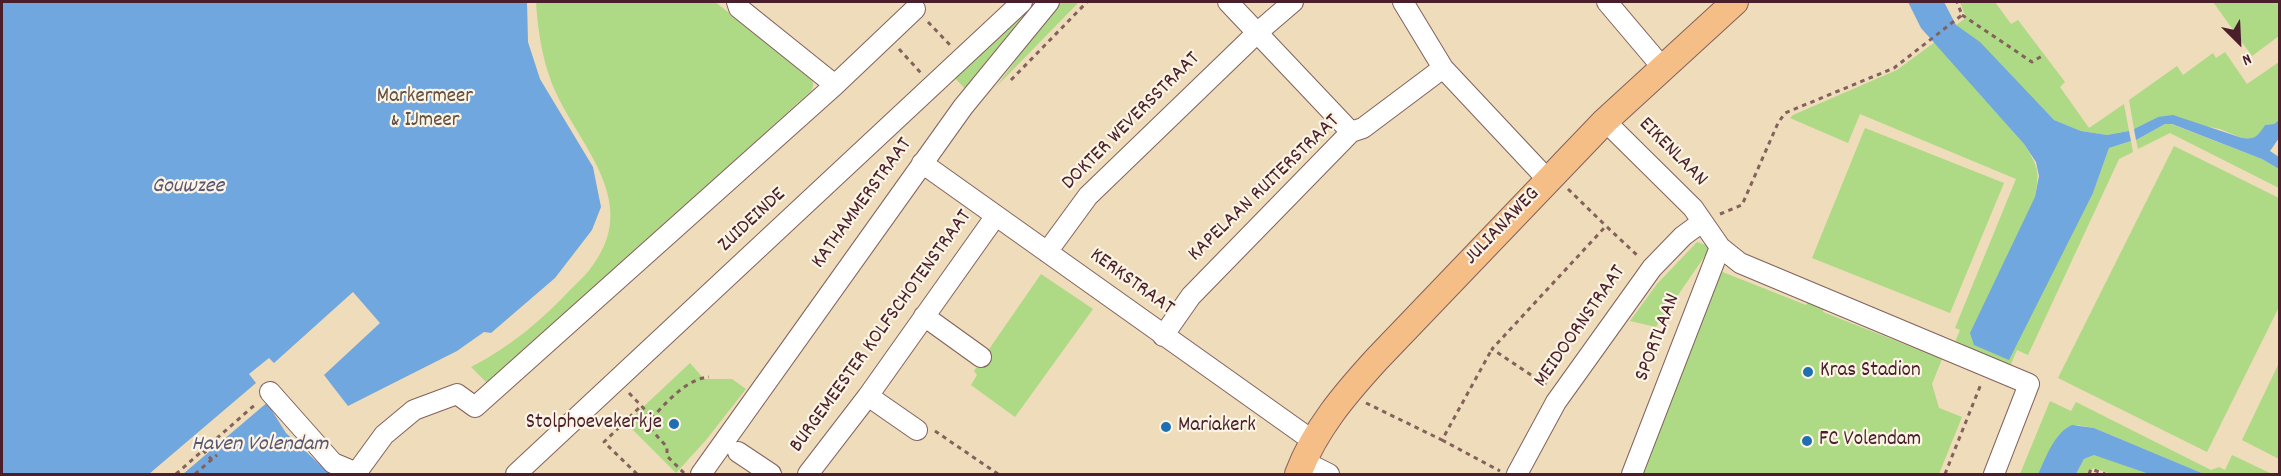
<!DOCTYPE html>
<style>
body{margin:0}
#map{position:relative;width:2281px;height:476px;overflow:hidden;background:#eedcba;font-family:Dekko,sans-serif}
canvas{display:block}
.frame{position:absolute;inset:0;border:3px solid #4a1f2b;pointer-events:none}
.north{position:absolute;left:2209px;top:12px;width:60px;height:60px;-webkit-text-stroke:4px #fcf5e5;paint-order:stroke;rotate:156deg;font-size:16px;font-weight:700;line-height:24px;text-align:center;color:#4a1f2b}
.north::after{content:'';display:block;margin:auto;width:21px;height:27px;background:#4a1f2b;clip-path:polygon(50% 0,100% 100%,50% 72%,0 100%)}
</style>
<div id="map">
<canvas width="2281" height="476"></canvas>
<div class="frame"></div>
<div class="north">N</div>
</div>
<script>
const g = document.querySelector('canvas').getContext('2d');
g.lineJoin = 'round';
function fill(path, color) { g.fillStyle = color; g.fill(path, 'evenodd'); }
function trace(path, color, width, dash) { g.strokeStyle = color; g.lineWidth = width; g.lineCap = dash ? 'butt' : 'round'; g.setLineDash(dash || []); g.stroke(path); }
function drawText(font, color, halo, rows, align = 'center') {
  g.font = font + ' Dekko,sans-serif'; g.lineWidth = 4.5; g.setLineDash([]); g.textBaseline = 'middle'; g.strokeStyle = halo; g.fillStyle = color; for (const [text, x, y, turn = 0] of rows) {
    g.save(); g.translate(x, y); g.rotate((+turn || 0) * Math.PI / 180); g.textAlign = isNaN(turn) ? turn : align; if (halo) g.strokeText(text, 0, 0); g.fillText(text, 0, 0); g.restore();
  }
}
fill(new Path2D(`
 M536,2H715L808,74C813,81 815,84 811,91L496,380L488,384L471,367C510,347 542,320 571,289C579,281 587,274 593,265C639,203 583,149 557,95C543,66 538,33 536,2Z
 M1039,2L968,92L954,77Z
 M1059,2H1079L996,87Z
 M1960,2H1995L2011,24L2018,20L2065,82L2060,87L2089,128L2124,104L2129,131L2107,135L2081,131L2054,120L1956,25L1966,18Z
 M2213,2H2279V36L2252,56Z
 M1935,42L2024,144C2038,167 2040,170 2035,197L2093,193L2109,148L2131,141L2133,152L2119,159L2028,355L2017,350L2011,364L2013,368L1955,342L1960,330L1955,328L2016,179L1860,114L1848,143L1790,118L1793,115L1897,70Z
 M2225,52L2247,84L2279,62V120L2274,124L2265,125L2258,137L2252,139L2242,138L2220,129L2158,117L2134,129L2129,100L2177,66L2183,75L2213,53L2216,58Z
 M2165,124H2171L2262,159L2279,169V188L2170,133L2138,149L2136,140Z
 M1865,128L2004,183L1950,313L1812,258Z
 M2174,146L2279,198V307L2207,452L2058,378Z
 M1697,242L1711,247L1656,327L1630,321L1657,284Z
 M1720,271L1806,305L1809,300L1824,306L1823,312L1942,359L1932,384L1939,408L1962,417L1939,474H1639Z
 M1041,274L1093,309L1015,417L971,385L977,375L974,371Z
 M690,363L704,379H732L746,389L706,440L676,473L626,423Z
 M2279,363L2280,459H2279L2242,440Z
 M2050,401L2071,411L2076,402L2211,470L2219,467L2225,470L2232,455L2272,474H2204L2094,428L2077,425L2057,438L2038,474H2020Z
 M2094,455H2099L2149,474H2111L2093,468L2090,474H2076L2084,459Z`), '#aed985');
fill(new Path2D(`
 M2,2H527L528,42L540,79L593,167L601,207L592,230L555,278L491,333L484,332L457,351L348,406L324,375L380,323L353,292L274,363L269,358L249,374L256,383L149,474H2Z
 M1908,2H1944L1956,25L1980,42L2054,120L2081,131L2107,135L2129,131L2131,141L2109,148L2093,193L2009,360L1974,345L1970,333L2035,197L2039,176L2036,162L2024,144L1921,28Z
 M2173,115L2242,138C2255,140 2258,136 2265,125L2274,124L2279,120V138L2270,151L2279,157V169L2262,159L2172,124H2165L2136,140L2134,129L2158,117Z
 M269,401L274,407L271,409L286,433L330,474H183Z
 M2072,425L2094,428L2204,474H2149L2094,455L2084,459L2076,474H2038C2046,458 2054,433 2072,425Z`), '#70a7de');
const minor = new Path2D(`
 M737,2L739,8L835,85
 M1228,2L1351,132
 M1403,2L1443,68L1548,180
 M1607,2L1662,67
 M1605,121L1693,208L1720,247L1632,474
 M922,163L1313,441
 M1720,247L1740,263L2029,384L1994,474
 M1047,252L1088,196L1258,32L1293,2
 M924,316L981,357
 M1163,336L1191,296L1351,132L1363,128L1443,68
 M270,392L333,463L359,474
 M868,396L917,430
 M738,452L771,474
 M1303,461L1329,474
 M357,472L384,435L414,410L457,394L475,407L835,85L915,9
 M516,474L1022,2
 M701,474L963,107L1049,2
 M808,474L868,396L995,217
 M1517,474L1556,402L1652,268L1683,236L1702,222`);
const major = new Path2D(`
 M1298,474C1315,429 1345,394 1377,359L1605,121L1735,2`);
trace(minor, '#83615d', 22);
trace(major, '#83615d', 28);
trace(new Path2D(`
 M1962,15L2032,62L2042,56
 M928,22L950,45
 M899,49L921,73
 M1011,80L1087,2
 M1568,189L1606,226
 M1720,214L1742,205L1778,123L1785,113L1894,68L1962,15L1957,2
 M1546,385L1492,349L1606,226L1639,257
 M629,393L653,418
 M1366,403L1442,440L1492,349
 M935,431L998,474
 M1442,440L1500,471
 M203,450L212,460
 M684,473L667,456V447L646,424C663,407 684,379 709,377
 M176,474L257,403
 M195,474L217,455
 M637,474L604,442L641,406
 M1945,474L1981,384
 M2089,474L2091,469L2105,474`), '#83615d', 3, [4.5, 4.5]);
trace(minor, '#fff', 20);
trace(major, '#f6be87', 26);
for (const [x, y, r, color] of [
 [1808,372,6,"#1f6fb2"],
 [674,424,6,"#1f6fb2"],
 [1166,427,6,"#1f6fb2"],
 [1807,441,6,"#1f6fb2"]
]) { const dot = new Path2D(); dot.arc(x, y, r, 0, 2 * Math.PI); g.fillStyle = color; g.fill(dot); trace(dot, '#fcf5e5', 2); }
drawText('21px', '#634e42', '#fcf5e5', [
 ["Markermeer",425,98],
 ["& IJmeer",425,122]
]);
drawText('21px', '#4a1f2b', '#fcf5e5', [
 ["DOKTER WEVERSSTRAAT",1132,122,-45],
 ["EIKENLAAN",1672,153,45],
 ["KAPELAAN RUITERSTRAAT",1265,189,-44],
 ["KATHAMMERSTRAAT",863,204,-54],
 ["ZUIDEINDE",753,221,-43],
 ["JULIANAWEG",1503,227,-46],
 ["KERKSTRAAT",1131,283,36],
 ["MEIDOORNSTRAAT",1581,327,-55],
 ["BURGEMEESTER KOLFSCHOTENSTRAAT",882,332,-54],
 ["SPORTLAAN",1659,338,-69]
]);
drawText('21px', '#4a1f2b', '#fcf5e5', [
 ["Kras Stadion",1820,372],
 ["Stolphoevekerkje",662,424,"right"],
 ["Mariakerk",1178,427],
 ["FC Volendam",1819,441]
], 'left');
drawText('italic 22px', '#595573', '#fcf5e5', [
 ["Gouwzee",188,188],
 ["Haven Volendam",260,446]
]);
</script>
